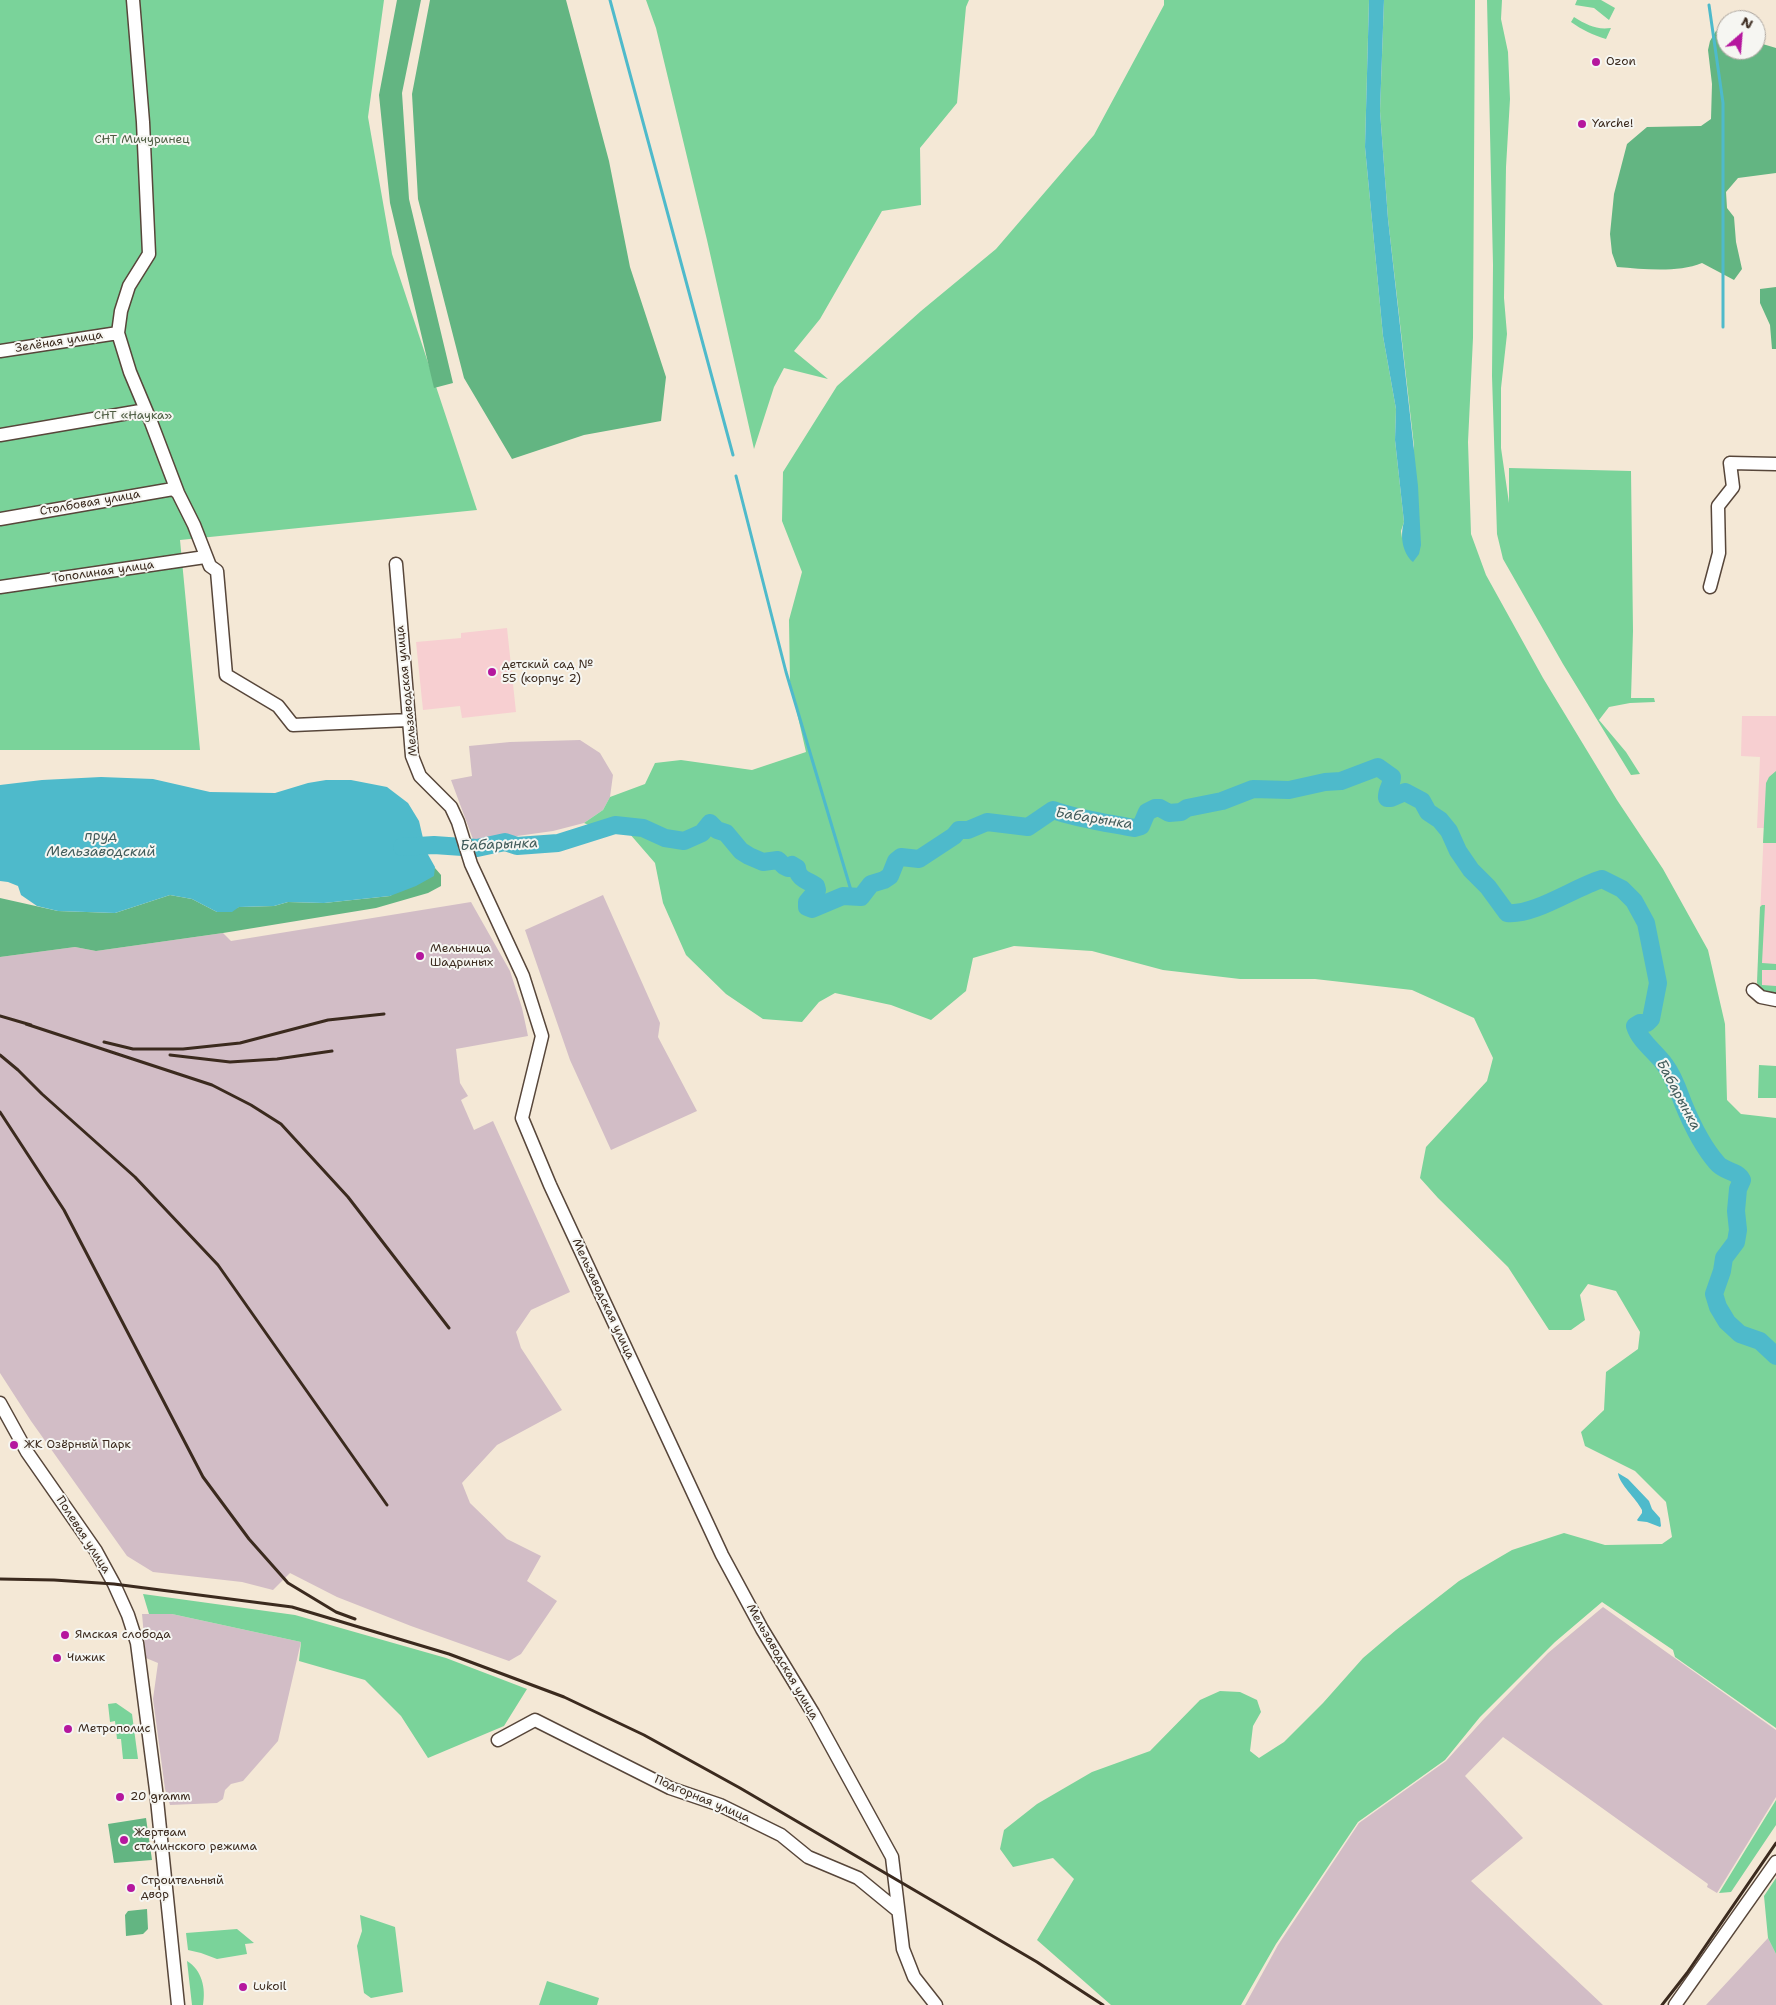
<!DOCTYPE html>
<meta charset="utf-8">
<style>
body{margin:0}
#map{position:relative;width:1776px;height:2005px;overflow:hidden;background:#f4e8d6;font-family:"Shantell Sans",sans-serif}
canvas{display:block}
.north{position:absolute;left:1716px;top:10px;width:50px;height:50px;box-sizing:border-box;background:#f6f6f2;border:1px solid #aba49d;border-radius:50%;rotate:27deg;font-size:14px;font-weight:700;line-height:20px;text-align:center;color:#3b2a1e}
.north::after{content:'';display:block;margin:auto;width:18px;height:22px;background:#b5179e;clip-path:polygon(50% 0,100% 100%,50% 72%,0 100%)}
</style>
<div id="map">
<canvas width="1776" height="2005"></canvas>
<div class="north">N</div>
</div>
<script>
const g = document.querySelector('canvas').getContext('2d');
g.lineJoin = 'round';
function fill(path, color) { g.fillStyle = color; g.fill(path, 'evenodd'); }
function trace(path, color, width, dash) { g.strokeStyle = color; g.lineWidth = width; g.lineCap = dash ? 'butt' : 'round'; g.setLineDash(dash || []); g.stroke(path); }
function drawText(font, color, halo, rows, align = 'center') {
  g.font = font + ' "Shantell Sans",sans-serif'; g.lineWidth = 4; g.setLineDash([]); g.textBaseline = 'middle'; g.strokeStyle = halo; g.fillStyle = color; for (const [text, x, y, turn = 0] of rows) {
    g.save(); g.translate(x, y); g.rotate((+turn || 0) * Math.PI / 180); g.textAlign = isNaN(turn) ? turn : align; if (halo) g.strokeText(text, 0, 0); g.fillText(text, 0, 0); g.restore();
  }
}
fill(new Path2D(`
 M507,628L516,712L462,718L460,706L423,710L416,642L461,638V633Z
 M1742,716H1776V994L1757,983L1764,828H1757L1760,757L1741,756Z`), '#f7cfd1');
fill(new Path2D(`
 M580,740L600,753L613,775L610,797L603,810L584,823L553,831L474,842L451,780L472,776L469,746L510,742Z
 M603,895L660,1023L658,1037L697,1111L611,1150L570,1060L525,930Z
 M471,902L510,971L522,1008L528,1036L456,1049L460,1083L468,1096L461,1100L474,1130L493,1121L570,1292L531,1310L516,1332L521,1348L562,1410L497,1445L462,1483L470,1503L507,1539L541,1556L527,1581L557,1601L521,1654L509,1661L411,1626L337,1597L290,1573L273,1590L242,1582L153,1572L127,1556L31,1421L0,1373V957L75,947L96,951L223,933L231,941Z
 M1603,1607L1776,1730V1797L1717,1893L1707,1887L1708,1884L1503,1737L1465,1776L1523,1838L1471,1881L1603,2005H1245L1278,1945L1359,1823L1446,1761L1483,1720L1548,1653Z
 M142,1614H172L301,1642L278,1741L243,1781L231,1784L225,1790L223,1799L217,1803L170,1805L165,1789L153,1699L158,1663L146,1658Z
 M1768,1938L1776,1954V2005H1706Z`), '#d2bdc6');
fill(new Path2D(`
 M0,0H384L368,117L392,254L477,510L180,540L200,750H0Z
 M646,0H969L966,7L957,103L920,148L921,205L882,211L820,319L794,351L828,379L784,368L774,387L754,449L707,240L656,28Z
 M1164,0H1369L1365,147L1383,336L1396,409L1395,440L1404,522L1401,531L1402,538L1414,446L1388,219L1380,111L1384,0H1475L1473,338L1468,442L1471,534L1486,575L1543,678L1617,800L1663,869L1708,950L1725,1024L1727,1100L1741,1114L1776,1118V1728L1675,1657L1673,1650L1602,1602L1555,1642L1480,1717L1445,1760L1358,1822L1276,1944L1241,2005H1111L1037,1940L1074,1879L1053,1858L1013,1867L1000,1849L1004,1830L1037,1804L1092,1772L1150,1751L1200,1700L1220,1691L1240,1692L1257,1700L1261,1712L1253,1726L1250,1751L1259,1758L1284,1742L1323,1703L1363,1658L1396,1630L1459,1581L1512,1550L1564,1533L1605,1545L1662,1544L1672,1537L1666,1502L1635,1471L1585,1446L1581,1432L1604,1410L1606,1372L1638,1349L1640,1332L1616,1291L1588,1284L1580,1295L1585,1320L1571,1330H1549L1508,1267L1438,1198L1420,1178L1426,1147L1487,1081L1493,1058L1474,1018L1412,990L1315,979H1240L1163,970L1092,951L1014,946L973,958L966,991L931,1020L891,1005L835,993L819,1002L802,1022L763,1019L726,994L686,955L663,903L655,863L629,833L610,834L584,823L603,810L610,797L645,784L655,763L681,760L752,770L806,752L790,682L789,620L802,572L782,521L783,472L837,386L921,311L996,249L1094,135L1164,5Z
 M1487,0H1502L1501,19L1508,52L1510,99L1506,167L1504,298L1507,334L1501,388V448L1509,503V468L1631,471L1633,631L1631,698H1654L1655,702L1630,703L1609,707L1599,720L1626,752L1640,774L1631,775L1563,664L1503,559L1497,534L1492,376L1493,265Z
 M1577,0H1601L1615,8L1609,20L1594,8L1575,5Z
 M1574,17C1587,25 1596,30 1611,28L1606,39C1593,35 1582,30 1571,22Z
 M1776,771V843H1763L1766,783L1769,777Z
 M1762,905H1765L1762,963L1776,964V970H1762V985L1776,986V994C1766,994 1762,991 1757,983L1760,907Z
 M1759,1065L1776,1066V1098H1758Z
 M143,1594L295,1615L446,1658L527,1689L504,1726L428,1758L401,1716L365,1680L299,1661L301,1642L172,1614H149Z
 M116,1703L132,1714L138,1759H123L121,1739H117L115,1721L110,1722L108,1704Z
 M1776,1800V1825L1731,1892L1719,1893Z
 M1776,1878V1954L1768,1938L1764,1896Z
 M360,1915L395,1927L403,1992L371,1998L364,1993L357,1946L362,1931Z
 M237,1929L254,1943L245,1944L247,1954L217,1959L201,1953L188,1950L186,1933Z
 M187,1961C202,1970 206,1988 203,2005H192Z
 M547,1981L599,1998L597,2005H539Z`), '#7ad39a');
fill(new Path2D(`
 M397,0H421L402,93L409,199L453,383L434,388L390,203L379,95Z
 M430,0H566L609,161L630,267L666,377L661,421L584,435L512,459L464,378L418,199L412,94Z
 M1716,31L1726,34V50H1756V42L1776,48V173L1738,178L1726,192L1727,208L1734,217L1736,242L1742,269L1734,280L1702,263C1677,273 1644,269 1617,267L1612,253L1610,234L1614,194L1627,144L1647,127L1701,126L1711,119L1712,84L1708,50L1710,41Z
 M1776,287V349H1772L1770,325L1760,303V289Z
 M435,868L441,875V886L428,893L376,908L223,933L96,951L75,947L0,957V898L58,911L115,913L170,895L192,899L217,912L239,907L274,906L288,902L324,903L390,896Z
 M146,1818L152,1860L114,1863L108,1824Z
 M147,1909L148,1929L143,1934L126,1936L125,1915L128,1911Z`), '#63b582');
fill(new Path2D(`
 M1369,0H1384L1380,111L1388,219L1418,486L1421,545L1419,554L1413,562C1402,553 1400,535 1404,522L1395,440L1396,409L1383,336L1365,147Z
 M101,777L153,779L210,792L275,793L308,783L326,780H351L387,787L408,803L419,821L426,851L435,867L434,876L416,886L390,896L324,903L288,902L274,906L239,907L232,912H217L192,899L170,895L115,913L58,911L37,906L21,895L18,886L8,882L0,881V785L42,780Z
 M1618,1473L1628,1479L1649,1501L1652,1509L1660,1518L1661,1526L1660,1527L1647,1522L1638,1521L1637,1520L1642,1513V1510C1636,1498 1619,1484 1618,1473Z`), '#4ebacb');
trace(new Path2D(`
 M610,0L733,455
 M1709,5L1723,103V327
 M736,476L786,672L853,897`), '#4ebacb', 3);
trace(new Path2D(`
 M402,847L434,845L477,848L505,842L517,846L558,843L615,825L643,828L665,838L684,841L702,833L710,823L717,830L726,833L741,851L749,856L763,862L778,860L784,866L788,868L792,865L797,868C798,879 807,880 816,886L817,890L807,902V907L812,909L843,896L861,897L871,884L884,880L890,876L896,861L901,857L919,859L954,836L959,830H968L987,822L1028,827L1053,810C1078,819 1108,823 1134,828L1141,826L1147,812L1155,808H1160L1169,813L1181,812L1187,808L1222,801L1253,789L1289,790L1325,782L1341,781L1378,767L1392,777C1392,785 1386,791 1387,798H1391L1405,792L1422,801L1428,812L1440,820L1449,831L1458,851L1471,870L1488,887L1507,913C1534,916 1575,887 1602,879L1622,889L1634,901L1646,923L1658,983L1651,1019L1647,1023H1640L1635,1026C1640,1042 1656,1052 1665,1065C1674,1077 1678,1090 1683,1103C1692,1125 1702,1146 1717,1163C1724,1172 1737,1170 1742,1180L1738,1189L1736,1211L1738,1230L1736,1242L1724,1258L1722,1271L1714,1294L1718,1307L1727,1322L1740,1334L1760,1341L1776,1356`), '#4ebacb', 18);
const minor = new Path2D(`
 M133,0L143,122L149,254L129,286L121,311L118,333L130,372L151,422L178,493L194,525L210,566L217,571L226,675L278,706L293,725L409,720
 M0,351L118,333
 M0,435L146,410
 M0,519L173,489L178,493
 M396,564L412,756L420,776L451,807L458,822L471,864L523,976L542,1036L522,1118L550,1185L722,1555L762,1629L813,1713L892,1857L903,1949L914,1977L936,2005
 M0,587L205,557
 M1710,587L1719,553L1718,506L1733,487L1730,463L1776,464
 M1753,990L1761,997L1776,1000
 M0,1403L27,1452L96,1551L114,1584L128,1615L137,1643L156,1790L178,2005
 M498,1740L535,1720L670,1788L720,1805L781,1835L808,1857L858,1878L897,1910
 M1675,2005L1776,1862`);
trace(minor, '#57463a', 15);
trace(minor, '#fff', 12);
trace(new Path2D(`
 M0,1016L31,1025
 M26,1024L212,1085L251,1105L281,1124L348,1197L449,1328
 M104,1042L133,1049H183L240,1043L328,1020L384,1014
 M0,1055L18,1070L42,1094L135,1177L218,1265L387,1505
 M170,1055L230,1062L277,1059L332,1051
 M0,1112L64,1210L203,1477L249,1539L288,1583L336,1612L355,1619
 M0,1579L54,1580L114,1584L292,1607L449,1654L564,1697L644,1735L740,1788L1037,1962L1103,2005
 M1662,2005L1687,1973L1776,1843`), '#3b2a1e', 3);
for (const [x, y, r, color] of [
 [1596,62,5,"#b5179e"],
 [1582,124,5,"#b5179e"],
 [492,672,5,"#b5179e"],
 [420,956,5,"#b5179e"],
 [14,1445,5,"#b5179e"],
 [65,1635,5,"#b5179e"],
 [57,1658,5,"#b5179e"],
 [68,1729,5,"#b5179e"],
 [120,1797,5,"#b5179e"],
 [124,1840,5,"#b5179e"],
 [131,1888,5,"#b5179e"],
 [243,1987,5,"#b5179e"]
]) { const dot = new Path2D(); dot.arc(x, y, r, 0, 2 * Math.PI); g.fillStyle = color; g.fill(dot); trace(dot, '#f6f6f2', 2); }
drawText('12px', '#3b2a1e', '#f6f6f2', [
 ["Ozon",1606,62],
 ["Yarche!",1592,124],
 ["детский сад №",502,665],
 ["55 (корпус 2)",502,679],
 ["Мельница",430,949],
 ["Шадриных",430,963],
 ["ЖК Озёрный Парк",24,1445],
 ["Ямская слобода",75,1635],
 ["Чижик",67,1658],
 ["Метрополис",78,1729],
 ["20 gramm",130,1797],
 ["Жертвам",134,1833],
 ["сталинского режима",134,1847],
 ["Строительный",141,1881],
 ["двор",141,1895],
 ["Lukoil",253,1987]
], 'left');
drawText('12px', '#4e5d43', '#f6f6f2', [
 ["СНТ Мичуринец",142,140],
 ["СНТ «Наука»",133,416]
]);
drawText('12px', '#3b2a1e', '#f6f6f2', [
 ["Зелёная улица",59,342,-9],
 ["Столбовая улица",90,503,-10],
 ["Тополиная улица",103,572,-8],
 ["Мельзаводская улица",407,691,-96],
 ["Мельзаводская улица",603,1299,65],
 ["Полевая улица",83,1535,57],
 ["Мельзаводская улица",782,1662,60],
 ["Подгорная улица",702,1799,23]
]);
drawText('italic 14px', '#425c5b', '#f6f6f2', [
 ["Бабарынка",1094,819,9],
 ["пруд",101,836],
 ["Мельзаводский",101,852],
 ["Бабарынка",499,845,-2],
 ["Бабарынка",1678,1095,62]
]);
</script>
